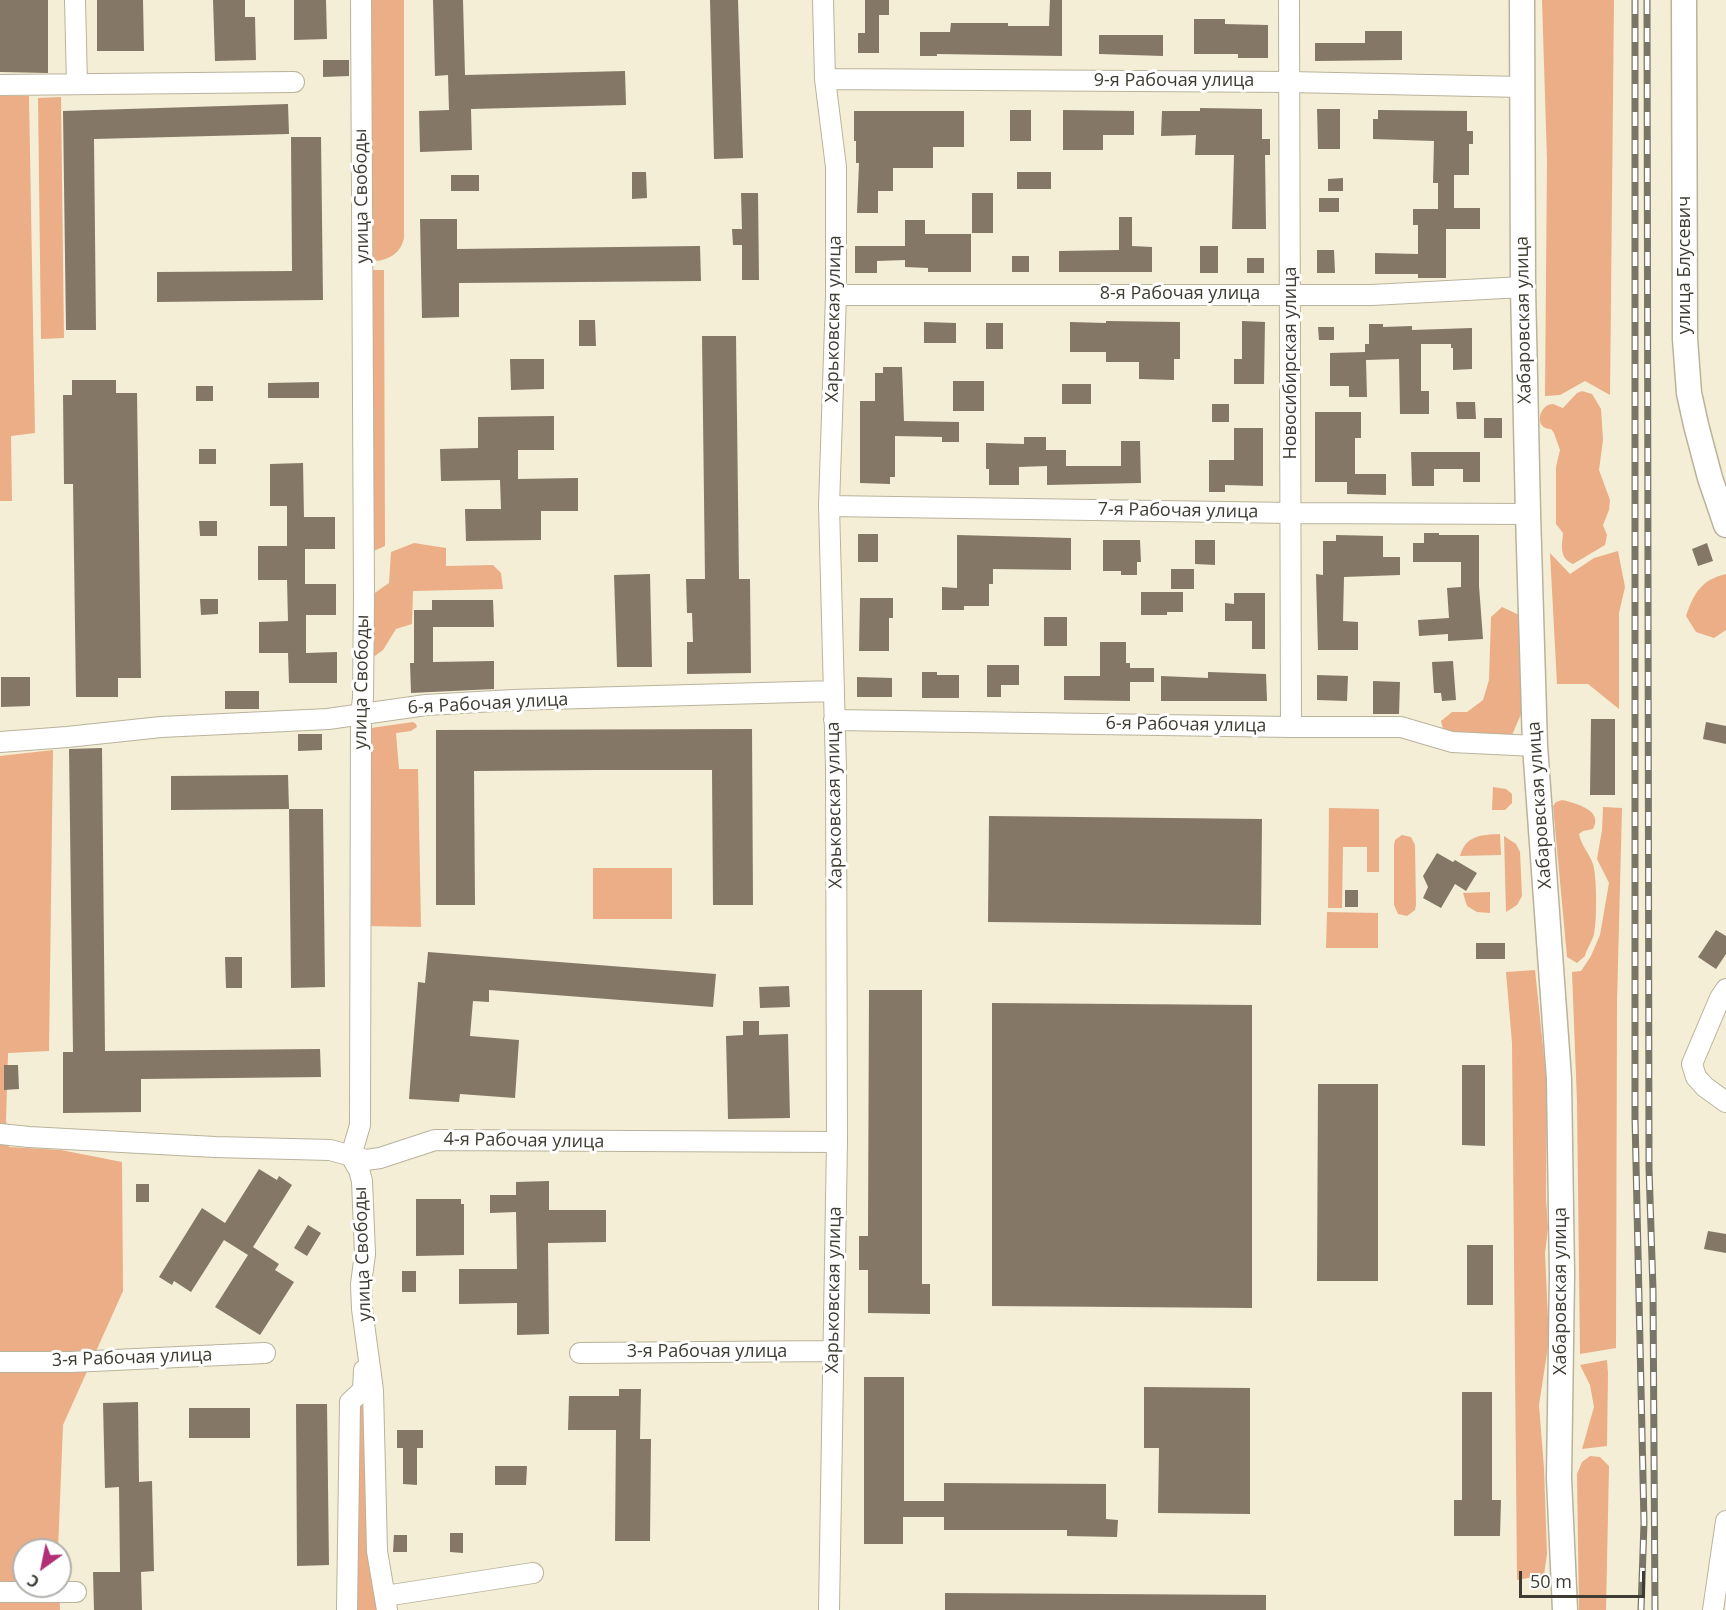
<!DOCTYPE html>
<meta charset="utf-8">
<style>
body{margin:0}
#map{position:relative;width:1726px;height:1610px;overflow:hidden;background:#f4eed6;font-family:"Open Sans",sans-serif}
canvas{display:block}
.north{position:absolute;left:12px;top:1538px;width:60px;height:60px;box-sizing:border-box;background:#fff;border:2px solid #b2b1ad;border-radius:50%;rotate:213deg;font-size:16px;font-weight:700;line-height:24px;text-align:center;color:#3f3c33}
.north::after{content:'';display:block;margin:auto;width:21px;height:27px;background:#b22e75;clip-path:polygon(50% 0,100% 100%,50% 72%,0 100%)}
.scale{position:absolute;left:1519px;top:1571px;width:126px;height:27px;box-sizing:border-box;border:3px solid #3f3c33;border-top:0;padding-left:8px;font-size:18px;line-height:21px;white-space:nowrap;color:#3f3c33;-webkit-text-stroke:4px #fff;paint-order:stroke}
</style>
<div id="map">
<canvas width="1726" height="1610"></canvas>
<div class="north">С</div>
<div class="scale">50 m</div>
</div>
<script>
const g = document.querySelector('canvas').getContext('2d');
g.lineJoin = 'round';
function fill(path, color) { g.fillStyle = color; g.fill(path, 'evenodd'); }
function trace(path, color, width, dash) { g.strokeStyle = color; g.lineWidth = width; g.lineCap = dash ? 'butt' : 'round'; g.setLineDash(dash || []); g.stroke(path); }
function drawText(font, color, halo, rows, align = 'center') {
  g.font = font + ' "Open Sans",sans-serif'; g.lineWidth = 6; g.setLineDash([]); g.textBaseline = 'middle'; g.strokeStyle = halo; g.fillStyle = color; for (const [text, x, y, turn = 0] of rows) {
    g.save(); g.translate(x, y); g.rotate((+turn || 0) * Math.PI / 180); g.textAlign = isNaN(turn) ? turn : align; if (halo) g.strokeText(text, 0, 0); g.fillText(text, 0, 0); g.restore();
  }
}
fill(new Path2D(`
 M369,0H404V238C401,252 391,259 377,261L371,255Z
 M1542,0H1614L1610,395L1585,381L1560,395L1545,396L1547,160Z
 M0,96H29L35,433L11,436L12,501H0Z
 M61,97L64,338L41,339L38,98Z
 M372,270H384L385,546L369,553Z
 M1582,391L1592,394L1601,409L1603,440L1599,470L1610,500L1609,510L1603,525L1607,535L1605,545L1573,564C1559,558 1562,546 1563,533L1556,524V467L1560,450L1554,433L1551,429C1533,429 1539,404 1553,404C1557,405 1559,407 1563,408L1577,393Z
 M414,543L446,548V566L493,565L501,573L503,589L413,591L412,624L396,629L383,650L372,658V705L370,707L369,597L389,583L391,552Z
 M1618,551L1625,587L1619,613V709L1588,684H1557L1550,553L1570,574L1594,558Z
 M1726,574V630L1714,638L1696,632L1686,616C1694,593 1701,580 1726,574Z
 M1502,607L1519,615L1522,712L1512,735L1459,739L1444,733L1441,721L1452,712H1467L1483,700L1489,680L1491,617Z
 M413,722L416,724L417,727L411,731L396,733L399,769H418L421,927L363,926L364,729Z
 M53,750L49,1051L8,1053L6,1120L9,1147L61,1150L122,1162L123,1291L63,1425L58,1550H24V1586H59L60,1610H0V756Z
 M1493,787L1506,789L1512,794V803L1505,810H1492Z
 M1562,800C1575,803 1604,810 1593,829L1583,831L1579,834C1581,845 1589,853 1593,864C1597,878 1597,920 1594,934C1592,942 1587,948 1585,956L1577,963L1567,957L1553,806L1556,802Z
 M1603,807L1622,808L1617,1003L1616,1348L1580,1354L1577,1102L1572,972L1581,971L1591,956L1600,935L1609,883L1597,859L1602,830Z
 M1329,808L1379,809V872H1367V847H1343L1342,908H1328Z
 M1500,834L1501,855L1460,856C1466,835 1481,835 1500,834Z
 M1402,835L1411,837L1415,845L1416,905L1415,910L1407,916L1398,914L1394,905V845L1395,840Z
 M1504,836L1516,844L1520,852L1522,896L1517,905L1506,912Z
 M593,868H672V919H593Z
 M1490,892V913L1477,912L1467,906L1463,893Z
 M1327,912L1378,913V948H1326Z
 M1535,970L1547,1085L1546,1198L1548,1228L1545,1253L1549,1340L1539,1405L1544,1468L1547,1554L1544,1575L1517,1580L1512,1043L1506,972Z
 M1607,1360L1608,1373L1607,1446L1582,1449L1594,1407L1590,1385L1580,1365Z
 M368,1391L382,1610H355L356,1400Z
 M1590,1456L1600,1457L1609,1466L1606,1610H1579L1577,1474L1582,1462Z`), '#ebae87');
fill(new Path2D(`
 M0,0H48V73L0,72Z
 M97,0H143L144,51H97Z
 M213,0H245V17H255L256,60L215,61Z
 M294,0H326L327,39L294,40Z
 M433,0H463L465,75L625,71L626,105L471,109L472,150L420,152L419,111L449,110L448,75L435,76Z
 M710,0H738L743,158L714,159Z
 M865,0H889V15H879V53H858V33H865Z
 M1050,0H1062V56L937,54V56H920V32H950L951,23H1008V26H1049Z
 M1194,19H1225V24L1268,25V58H1238V54H1194Z
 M1365,31H1402V60L1315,61V43H1365Z
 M1099,35H1163V56L1099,54Z
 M323,60H349V76L323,77Z
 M288,104L289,134L94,139L96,330H66L63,111Z
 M1200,108L1262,109V139H1270V155H1265L1266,229H1232L1234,155H1195L1196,135L1161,136L1162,111H1200Z
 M1317,109H1340V149H1318Z
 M1010,110H1031V141H1010Z
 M1063,110L1134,111V135H1103V150H1063Z
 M1378,110L1467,111V131H1473V144H1469V175H1454V208H1480V229H1446V278H1418V274H1375V253L1418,254V225H1413V209H1438V183H1433L1434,141L1373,139V119H1378Z
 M854,111H964V147H933V168H893V191H878V213H857L859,163H856V141H854Z
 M291,137H321L323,300L157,302V272L292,271Z
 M632,172H646L647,198L632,199Z
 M1017,172H1051V189H1017Z
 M451,175H479V191H451Z
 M1343,178V191H1328V179Z
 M741,193H758L759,280H742V245H733L732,229H742Z
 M972,193H993V233H972Z
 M1319,198H1339V212H1319Z
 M1119,217H1132V246L1152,247V272H1059V251L1119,250Z
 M420,219H457V249L700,246L701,281L459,283V317L422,318Z
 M905,220H925V234H971V272H928V268L905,267V260L877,261V273H855V246H905Z
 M1200,246H1218V273H1200Z
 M1317,250H1334L1335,273H1317Z
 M1012,256H1029V272H1012Z
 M1247,258H1264V273H1247Z
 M579,320H595L596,346H579Z
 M1106,321L1180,322V359H1174V380L1139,379V362H1106V352H1070V322L1106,323Z
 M1242,321L1265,322L1264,384H1234V359H1242Z
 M924,322L956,323V343H924Z
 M986,323H1003V349H986Z
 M1369,324H1383V327L1412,326V330L1472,328V369L1453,370V348H1451V344H1421V391H1429V414H1400L1399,359L1366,360L1367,397H1349V386H1330V353L1365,352V344H1369Z
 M1318,327H1334V340H1319Z
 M702,336H736L739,579H750L751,673L687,674V642H693L692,613H687L686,579H705Z
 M510,359H544V389L511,390Z
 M883,367H902L904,421L959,422V442H942V437L895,436V477H890V484L860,483V401H875V373H883Z
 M72,380H116V393H137L141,678H118V697H76L73,484H64L63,395H72Z
 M953,381H984V411H953Z
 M319,382V398H268V383Z
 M1062,384H1091V404H1062Z
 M196,386H213V401H196Z
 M1456,402H1475L1476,419H1457Z
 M1212,404H1229V422H1212Z
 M1315,412H1361V438H1355V474H1386V495L1347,494V482H1315Z
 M554,416V450H518V479L578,478V511H541V540L466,541L465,509H501L500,480L441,481L440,449L478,448V417Z
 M1484,418H1502V438H1484Z
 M1234,428H1263V486L1225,485V492H1209V460H1234Z
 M1024,437H1046V450H1066V466H1121V441H1140L1141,483L1047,485V466L1019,467V485H989V469H986V443L1024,444Z
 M199,449H216V464H199Z
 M1411,452H1480V482H1463V469H1434V486H1412Z
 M303,463L304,517H335V549H305V584H336V615H306V653L337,652V683H289L288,653H259V622L288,621L287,580H258V546H287V506H270V464Z
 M199,521H217V536H200Z
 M1424,533H1439V535H1479V586L1483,639L1448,641V634L1419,636L1418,620L1449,618L1447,588L1461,587V562H1413V543H1424Z
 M858,534H878V562H858Z
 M957,535L1071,538V570L993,569V584H989V606H964V610H942V587L957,588Z
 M1336,535L1383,536V557H1400V575L1344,577L1343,621L1358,622V650H1318L1316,574L1323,575V541H1336Z
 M1103,540H1140L1141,562H1137V575H1121V571H1103Z
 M1195,540H1215V565L1195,564Z
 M1707,543L1713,561L1698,566L1692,549Z
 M1171,569H1194V589H1171Z
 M650,574L652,667H617L614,575Z
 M1141,592H1183V612H1167V615H1141Z
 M1234,593H1265V649H1252V621H1225V603L1234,604Z
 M860,598H893V618H889V651H859Z
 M200,599H218V614L201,615Z
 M432,600H493L494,627H433V662L494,661V689L411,693L410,663H414V610H432Z
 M1044,617H1067V646H1044Z
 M1100,642H1126V663H1130V668H1154V682H1130V701L1064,700V676H1100Z
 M1453,661L1456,700L1442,701L1441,693H1434L1432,662Z
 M987,665H1019V685H1001V697H987Z
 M922,672H937V675H959V698H922Z
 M1208,672L1266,674L1267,701H1161V676L1208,678Z
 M1317,675L1348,676L1347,701L1317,700Z
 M1,677H30V706L1,707Z
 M857,677L892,678V697H857Z
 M1373,681L1400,682L1399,714H1373Z
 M225,691H259V709H225Z
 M1591,719H1615V795H1590Z
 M1706,722L1726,726V744L1703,739Z
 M752,729L753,905H713L712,770H596L474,771L475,905H436V730Z
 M298,734H322V750L298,751Z
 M102,748L105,1051L320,1049L321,1077L141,1079V1112L63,1113V1052H73L69,749Z
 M288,775L289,809L171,810V776Z
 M289,809H323L325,987L291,988Z
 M989,816L1262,819L1261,925L988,922Z
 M1437,853L1453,862L1455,860L1477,873L1466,891L1455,884L1441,908L1423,898L1428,887L1423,876Z
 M1345,890H1358V907H1345Z
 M1716,930L1726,936V954L1716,969L1698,957Z
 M1476,943H1505V959H1476Z
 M428,952L716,974L713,1007L489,990V1002L473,1001L470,1036L519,1040L515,1098L460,1094L459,1102L409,1099L418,982L425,983Z
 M225,957H242V988H226Z
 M789,986L790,1007L760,1008L759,987Z
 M869,990H922V1284H930V1314L868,1313V1270H859V1236H868Z
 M992,1003L1252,1005V1308L992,1306Z
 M743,1021H759V1035L788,1034L790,1118L728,1119L726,1036L743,1035Z
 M4,1065H18L19,1089L4,1090Z
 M1462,1065H1485V1146L1462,1145Z
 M1318,1084H1378V1281H1317Z
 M259,1169L277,1180L279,1176L292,1185L253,1247L279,1264L275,1270L294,1282L260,1335L215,1307L248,1255L224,1240L191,1292L174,1281L172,1285L159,1277L202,1208L225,1223Z
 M549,1181V1210H606V1242L548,1243L549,1334L517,1335V1303L459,1304V1269H517L516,1212L490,1213V1195H516V1182Z
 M136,1184H149V1202H136Z
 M416,1199H461V1204H464V1255L416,1256Z
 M308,1225L321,1233L307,1256L294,1248Z
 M1708,1231L1726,1234V1253L1704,1249Z
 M1467,1245H1493V1305H1467Z
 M402,1271H416V1292H402Z
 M864,1377H904V1501H944V1483L1106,1484V1519L1118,1520L1117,1537L1067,1536V1530H944V1517H903V1544H864Z
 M1144,1387L1250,1388V1514L1158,1513L1159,1448H1144Z
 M619,1389H641L640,1439H651L650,1541H615L616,1430H568L569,1396H619Z
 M1462,1392H1492V1500H1501L1500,1536H1454V1500H1462Z
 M138,1402L139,1482L152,1481L154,1571L141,1572L142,1610H94L93,1572H120L119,1487L105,1488L103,1403Z
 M296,1404H327L329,1565L297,1566Z
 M189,1408H250V1438H189Z
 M397,1430H423V1448H417V1485L403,1484V1448H397Z
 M495,1466H527L526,1485H495Z
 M450,1533H463V1553L450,1552Z
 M394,1535H407V1552H393Z
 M945,1593L1266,1595V1610H945Z`), '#847765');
const minor = new Path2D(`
 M75,0L77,84
 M361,0L364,597L363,698L361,715L360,1125L351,1156L359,1170L362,1181L365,1254L361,1284L362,1309L373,1390L377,1551L387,1610
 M823,0L825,79L836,167V295L829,506L836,769L837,1142L829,1610
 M1289,0L1291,727
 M825,79L1289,82L1523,87
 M0,85L294,82
 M836,295H1372L1523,287
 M829,506L1291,513L1528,514
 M834,720L1291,727H1401L1452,742L1535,746
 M0,742L67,737L161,727L328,719L426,705L513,700L833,691
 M1726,989L1720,998L1692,1064L1696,1077L1705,1087L1726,1102
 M0,1134L29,1137L215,1147L330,1150L366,1160L380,1158L435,1140L837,1142
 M580,1353L833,1351
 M0,1362H71L265,1353
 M0,1592H76
 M385,1596L533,1573
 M347,1610L350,1402L363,1390L364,1370
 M1713,1610L1726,1521`);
const major = new Path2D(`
 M1522,0L1523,287L1528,514L1535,746L1559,1079L1562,1275L1559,1478L1565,1610
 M1684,0L1685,339L1689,393L1696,425L1710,478L1726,525`);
trace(minor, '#b9b39c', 22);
trace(major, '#b9b39c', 27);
trace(minor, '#fff', 20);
trace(major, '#fff', 24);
const rail = new Path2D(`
 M1635,0V1118L1644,1523L1641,1610
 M1647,0L1649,1168L1653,1290L1655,1610`);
trace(rail, '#797567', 7);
trace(rail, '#fff', 4.5, [14]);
drawText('18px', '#3f3c33', '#fff', [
 ["9-я Рабочая улица",1174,81],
 ["улица Свободы",362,196,-91],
 ["улица Блусевич",1685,265,-90],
 ["8-я Рабочая улица",1180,294],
 ["Харьковская улица",834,319,-89],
 ["Хабаровская улица",1524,320,-91],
 ["Новосибирская улица",1291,363,-90],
 ["7-я Рабочая улица",1178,511,1],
 ["улица Свободы",362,682,-89],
 ["6-я Рабочая улица",488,704,-3],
 ["6-я Рабочая улица",1186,725,1],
 ["Харьковская улица",835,805,-91],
 ["Хабаровская улица",1540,805,-94],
 ["4-я Рабочая улица",524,1141,1],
 ["улица Свободы",363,1254,-92],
 ["Харьковская улица",834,1290,-89],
 ["Хабаровская улица",1561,1291,-90],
 ["3-я Рабочая улица",707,1352],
 ["3-я Рабочая улица",132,1358,-2]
]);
</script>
